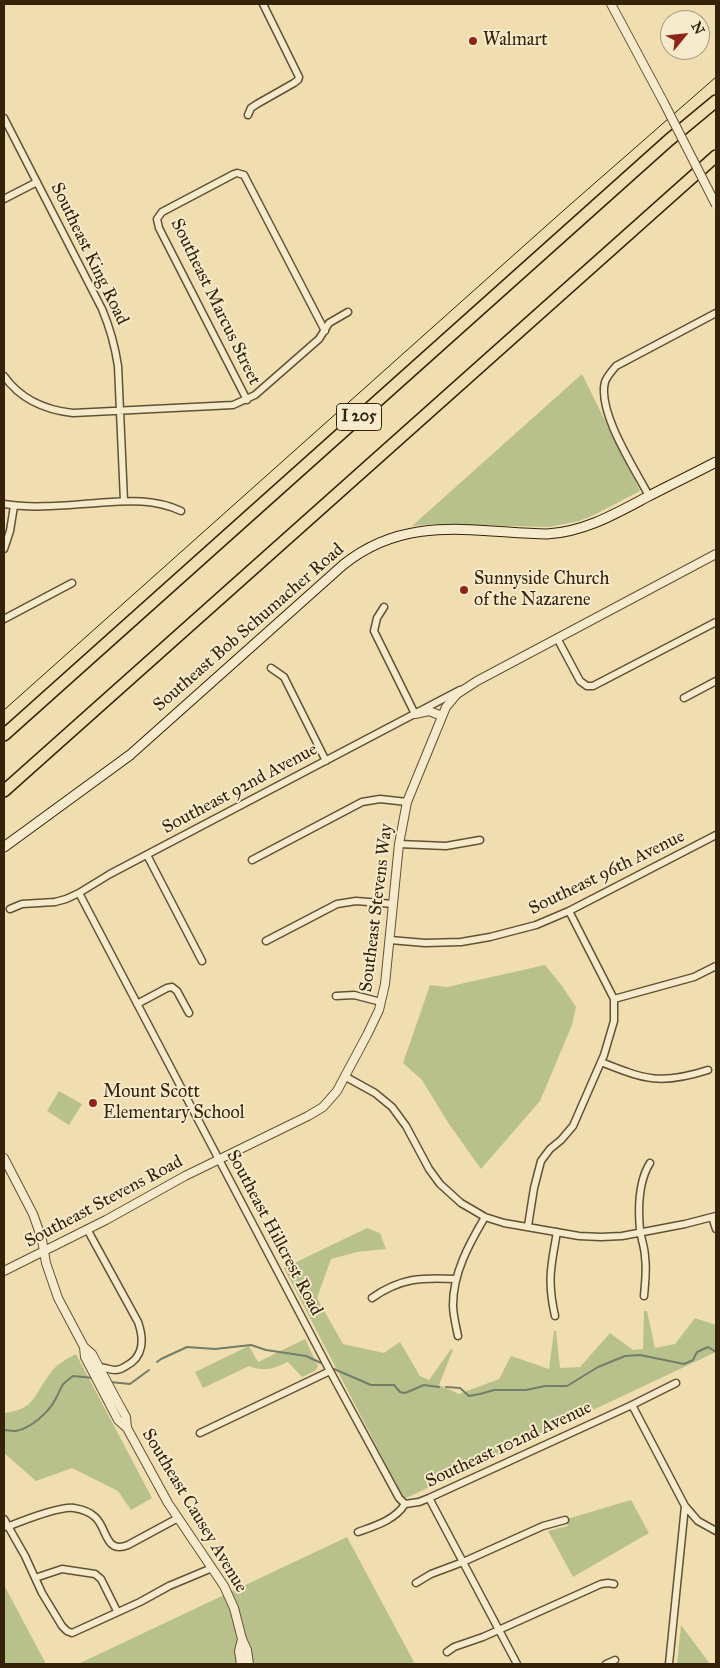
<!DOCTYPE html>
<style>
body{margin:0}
#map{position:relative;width:720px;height:1668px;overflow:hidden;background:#f0deb0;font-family:"IM FELL Great Primer",serif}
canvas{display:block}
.frame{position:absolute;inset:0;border:5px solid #342209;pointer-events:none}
.north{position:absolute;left:660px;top:10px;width:50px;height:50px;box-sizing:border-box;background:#f5eacc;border:1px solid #a89a7e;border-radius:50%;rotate:62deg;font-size:14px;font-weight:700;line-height:20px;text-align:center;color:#342209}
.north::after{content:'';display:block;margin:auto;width:18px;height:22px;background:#8f2418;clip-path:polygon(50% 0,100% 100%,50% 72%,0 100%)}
</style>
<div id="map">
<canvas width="720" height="1668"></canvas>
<div class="frame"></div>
<div class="north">N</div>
</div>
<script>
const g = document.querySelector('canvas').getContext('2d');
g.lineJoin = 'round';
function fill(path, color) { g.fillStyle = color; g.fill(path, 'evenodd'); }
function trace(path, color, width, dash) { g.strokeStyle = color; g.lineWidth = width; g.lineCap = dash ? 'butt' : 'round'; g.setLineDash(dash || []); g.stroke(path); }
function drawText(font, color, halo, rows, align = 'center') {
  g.font = font + ' "IM FELL Great Primer",serif'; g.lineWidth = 4; g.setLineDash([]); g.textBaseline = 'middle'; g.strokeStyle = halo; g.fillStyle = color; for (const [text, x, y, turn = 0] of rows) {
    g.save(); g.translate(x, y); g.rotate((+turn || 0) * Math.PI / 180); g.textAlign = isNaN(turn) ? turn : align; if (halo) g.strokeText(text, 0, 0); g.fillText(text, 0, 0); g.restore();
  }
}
fill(new Path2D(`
 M582,374L640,491L592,516L579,521L549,527L435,524L412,526Z
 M545,965L562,986L576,1007L572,1025L540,1101L481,1169L449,1124L422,1080L403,1063L430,985L447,987Z
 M59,1091L82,1104L69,1125L47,1111Z
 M367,1228L380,1233L386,1249L357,1252L331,1259L317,1298L343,1344L384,1353L400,1342L420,1376L429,1380L451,1349L453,1350L439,1385L459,1394L499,1379L511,1356L549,1369L554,1331H556L560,1368L580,1367L610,1333L633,1350L643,1349L644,1311H647L655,1348L675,1344L695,1318L716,1325V1352L404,1499L284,1268Z
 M305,1339L318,1366L315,1371L302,1377L288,1362C272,1369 266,1372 249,1366L203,1388L195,1372L249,1346L258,1362Z
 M76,1354L152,1498L131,1510L118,1491L72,1468L36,1481L4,1453V1413C34,1410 34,1395 49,1375C55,1365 66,1359 76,1354Z
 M631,1500L649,1533L573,1577L548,1531L568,1526L567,1519Z
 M347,1537L415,1664H78Z
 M4,1585L46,1664H4Z
 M681,1625L710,1664H677Z`), '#b8c18c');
trace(new Path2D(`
 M157,1362L161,1359L187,1347L215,1349L251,1345L266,1350L306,1356L321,1363
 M334,1369L371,1385H394L400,1392L405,1393L424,1385L439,1387
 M110,1382L130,1384L149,1370
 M446,1387L460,1388L469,1396L480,1394L494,1390H526L545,1386H567L598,1367L625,1356L640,1355L684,1364L693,1360L697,1352L708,1347L716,1352
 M4,1430C7,1430 12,1431 16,1431C31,1428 48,1413 55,1400C63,1386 58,1387 73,1376L93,1378`), '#727e68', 2);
const minor = new Path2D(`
 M248,115L251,108L257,104L294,83L298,80L299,77L263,4
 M4,118L102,309C110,328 115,346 118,366L124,501
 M4,199L37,182
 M4,376C21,400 45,410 73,413L233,405L255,395L319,339L329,323L348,312
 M247,400L159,228L157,219L162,212L234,174L237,173L244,175L325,331
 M649,496C635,469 597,412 605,382C607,376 612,371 616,366L716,313
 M4,504C34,509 67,505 97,503C126,501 153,498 181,511
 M4,549L10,531L14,506
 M384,607L377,618L374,631L415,714
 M4,619L72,583
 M557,638L580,681L587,686H593L716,622
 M271,668L284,677L326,761
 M684,698L716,681
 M399,844L446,846L480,840
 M147,855L202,961
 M252,860L362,802L380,799L407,802
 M79,893L330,1371L399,1498L405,1504
 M10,909L22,904L55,902L66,899L79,893L110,874L460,690
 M390,940L425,943L461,942L490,937L536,925L569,911L716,835
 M266,941L337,904L356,901L393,904
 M336,996L354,995L381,1002
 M614,999L694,977L716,966
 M137,1004L167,988L172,987L177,991L189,1013
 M601,1062C646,1080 661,1085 708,1070
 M346,1077L375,1093L392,1107L406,1126L429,1169L440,1184L461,1203L485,1217L504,1223L579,1236L601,1237L622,1236L685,1224L716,1216
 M712,1217L716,1229
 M528,1226L534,1188L541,1161L550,1149L561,1140L573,1126L604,1055L614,1021V999L569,911
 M87,1229L138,1322C144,1339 144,1357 126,1366C123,1368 118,1370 115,1370C110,1370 104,1367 99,1367
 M644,1296C645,1283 647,1270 645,1257C645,1248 641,1239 640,1230C638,1208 638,1182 650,1163
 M372,1298C400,1278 422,1277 456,1279
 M555,1316C547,1281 551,1266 557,1232
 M458,1336C456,1326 453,1315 453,1305C453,1273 469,1244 485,1217
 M632,1405L685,1506L698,1521L716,1531
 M200,1433L330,1371
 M429,1498L517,1664
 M4,1519L25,1556L42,1593L62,1626L67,1631L72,1633L140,1602L169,1586L212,1568
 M7,1527C22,1521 59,1506 74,1508C80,1509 90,1512 95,1517C107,1527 105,1555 128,1545L178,1518
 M358,1532C375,1526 395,1520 405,1504L419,1502L429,1498L632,1405L676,1383
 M35,1578L62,1569L95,1574L101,1579L117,1611
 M416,1583L431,1574L463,1562L543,1526L565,1520
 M447,1652L454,1647L483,1637L601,1584L608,1583L614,1584
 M606,1664L615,1660
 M669,1664L685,1506`);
const tertiary = new Path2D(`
 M611,4L663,101
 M415,714L429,711L442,716
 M4,1158L33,1214L38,1228L42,1240L46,1263L58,1298L84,1347L92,1354L116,1399L126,1417L127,1428
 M4,1271L106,1220L185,1176L308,1116L323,1107L337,1091L367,1035L379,1010L385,984L399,844L407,802L446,707L457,694L477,681L716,554
 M84,1347L85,1357L118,1420L127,1428L168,1503L224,1586L234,1608L242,1639L247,1650L249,1664
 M241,1664L239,1651L242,1639`);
const secondary = new Path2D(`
 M4,847L130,755L343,565C406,514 473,532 547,534C584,532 615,514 647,497C670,485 693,474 716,462`);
const motorway = new Path2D(`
 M4,735L669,140L716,101
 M4,791L716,156`);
trace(minor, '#635133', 9);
trace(tertiary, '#635133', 10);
trace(secondary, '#342209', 11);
trace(motorway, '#342209', 14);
trace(minor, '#f5eacc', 6);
trace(tertiary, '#f5eacc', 8);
trace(secondary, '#f5eacc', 9);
trace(motorway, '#f0deb0', 11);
trace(new Path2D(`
 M4,710L564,210L716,77`), '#342209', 1);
const tertiaryBridge = new Path2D(`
 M663,101L716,205`);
trace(tertiaryBridge, '#635133', 10, []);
trace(tertiaryBridge, '#f5eacc', 8);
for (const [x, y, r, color] of [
 [473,41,5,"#8f2418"],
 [464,590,5,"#8f2418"],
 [93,1103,5,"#8f2418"]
]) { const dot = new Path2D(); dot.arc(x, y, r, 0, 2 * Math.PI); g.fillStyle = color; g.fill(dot); trace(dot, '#f5eacc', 2); }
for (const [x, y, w] of [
 [359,417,45]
]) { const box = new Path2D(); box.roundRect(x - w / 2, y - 13.5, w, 27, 4); g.fillStyle = '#f5eacc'; g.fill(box); trace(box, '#342209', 1); }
drawText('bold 16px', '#342209', null, [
 ["I 205",359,417]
]);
drawText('18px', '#342209', '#f5eacc', [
 ["Walmart",483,41],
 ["Sunnyside Church",474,580],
 ["of the Nazarene",474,601],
 ["Mount Scott",103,1093],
 ["Elementary School",103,1114]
], 'left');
drawText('18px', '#342209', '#f5eacc', [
 ["Southeast King Road",89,254,64],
 ["Southeast Marcus Street",215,302,64],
 ["Southeast Bob Schumacher Road",249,628,-41],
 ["Southeast 92nd Avenue",240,789,-28],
 ["Southeast 96th Avenue",607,873,-26],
 ["Southeast Stevens Way",377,908,-83],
 ["Southeast Stevens Road",104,1202,-28],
 ["Southeast Hillcrest Road",274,1233,62],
 ["Southeast 102nd Avenue",509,1445,-25],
 ["Southeast Causey Avenue",194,1511,59]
]);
</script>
